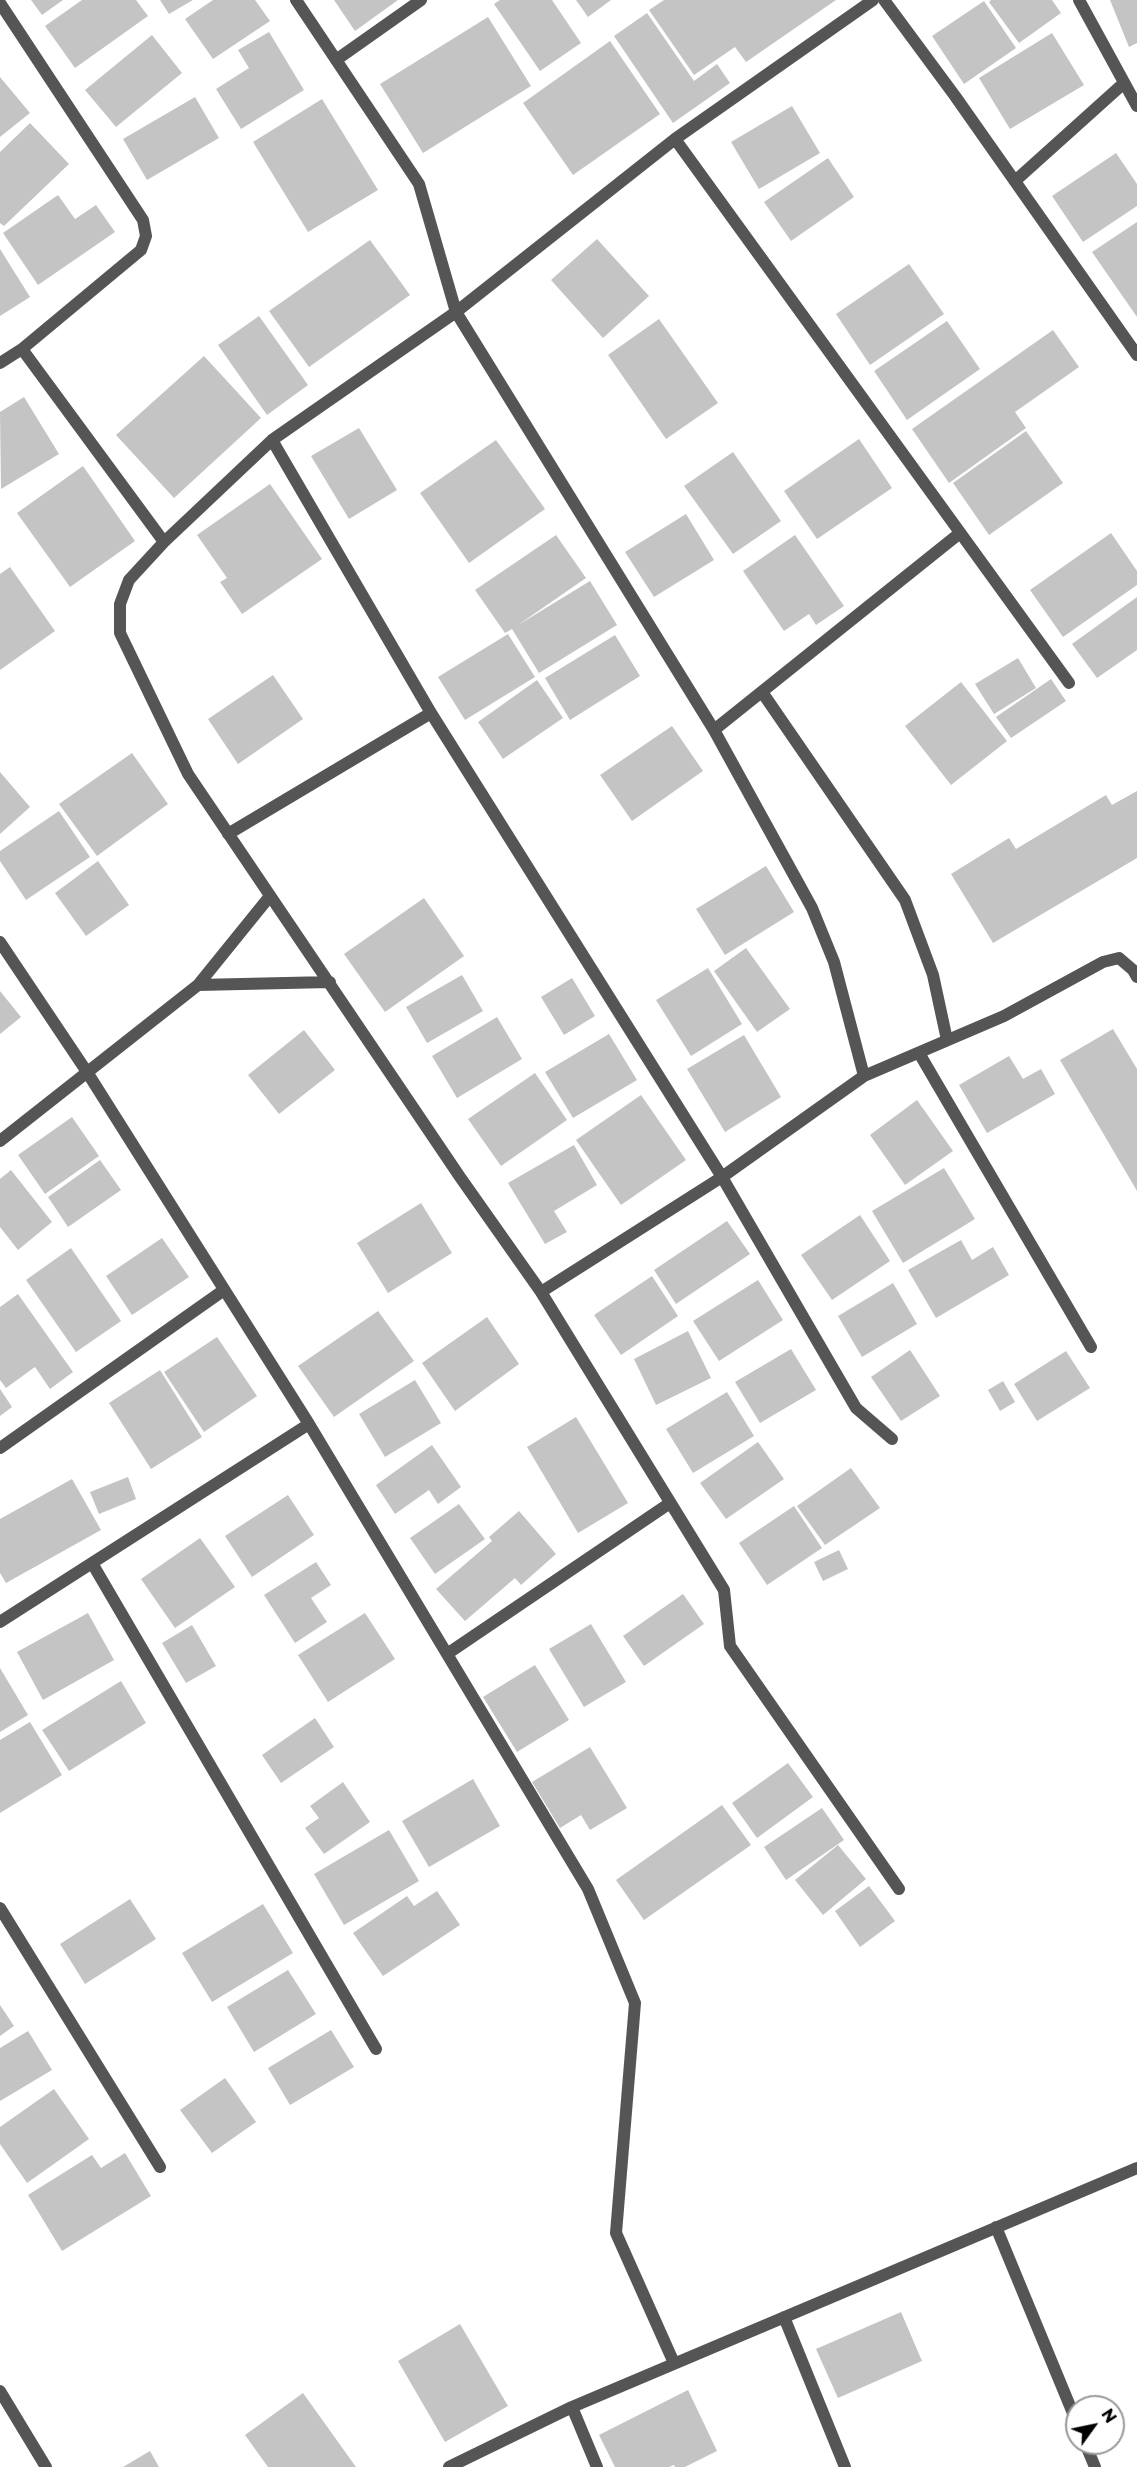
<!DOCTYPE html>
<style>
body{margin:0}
#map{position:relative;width:1137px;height:2467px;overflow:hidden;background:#fff;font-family:Montserrat,sans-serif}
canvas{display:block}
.north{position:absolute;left:1065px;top:2395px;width:60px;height:60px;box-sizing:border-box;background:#fff;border:2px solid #999;border-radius:50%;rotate:57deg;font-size:16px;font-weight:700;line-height:24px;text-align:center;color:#000}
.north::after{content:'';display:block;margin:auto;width:21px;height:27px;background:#000;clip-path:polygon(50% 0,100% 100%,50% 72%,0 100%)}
</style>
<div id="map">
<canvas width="1137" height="2467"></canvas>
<div class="north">N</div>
</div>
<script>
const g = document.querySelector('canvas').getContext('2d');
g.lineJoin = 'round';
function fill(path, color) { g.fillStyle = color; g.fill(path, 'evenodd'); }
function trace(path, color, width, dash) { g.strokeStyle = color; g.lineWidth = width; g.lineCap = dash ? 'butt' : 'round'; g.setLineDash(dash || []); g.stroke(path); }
fill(new Path2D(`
 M31,0H63L42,15Z
 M82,0H136L148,16L75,68L45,26Z
 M160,0H193L169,14Z
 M213,0H255L270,21L213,59L185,19Z
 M334,0H398L355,31Z
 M500,0H552L581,43L540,71L494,4Z
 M576,0H611L588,17Z
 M664,0H836L746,62L735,47L694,75L649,10Z
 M991,0H1052L1061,13L1019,43L989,2Z
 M1110,0H1137V43L1129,47Z
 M984,1L1016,48L964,84L932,36Z
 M647,13L694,81L717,64L730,83L673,123L614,36Z
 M488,17L531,86L423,153L380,84Z
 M269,32L304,90L241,129L216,89L249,68L238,50Z
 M1052,33L1084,85L1010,129L979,78Z
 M152,35L182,73L116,127L85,90Z
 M610,41L660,114L573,175L523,103Z
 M0,77L30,113L0,137Z
 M195,97L219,138L147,180L123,139Z
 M322,99L378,190L308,232L253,142Z
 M792,106L820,153L759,189L731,142Z
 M30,123L69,164L4,226L0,223V152Z
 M1116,153L1137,184V206L1083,242L1052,196Z
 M828,158L854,197L791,241L764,202Z
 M58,195L75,219L96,205L115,232L38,285L3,233Z
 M1137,222V317L1092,252Z
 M597,239L649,296L603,338L551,280Z
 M370,240L410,295L309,367L269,311Z
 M0,249L30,297L0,316Z
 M909,264L944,314L870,365L836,314Z
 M259,316L308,385L267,415L218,345Z
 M659,319L718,403L666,439L608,355Z
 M947,321L980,369L907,420L874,371Z
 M1053,330L1079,367L1015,412L1026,428L949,483L912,429Z
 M204,356L261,418L174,498L116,435Z
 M24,397L59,454L1,489L0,412Z
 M359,428L397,490L349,519L311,456Z
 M1026,431L1063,483L989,535L953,483Z
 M859,439L892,488L817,539L784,491Z
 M496,440L545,509L469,563L420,493Z
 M733,452L781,521L733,554L684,486Z
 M83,466L135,541L70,587L17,513Z
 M270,484L322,559L242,614L220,582L227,578L197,535Z
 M686,514L714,560L654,597L625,552Z
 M1111,533L1137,571V585L1063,637L1030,590Z
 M556,535L586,578L518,625L590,581L617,625L539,673L512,629L505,633L475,590Z
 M795,535L844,606L816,625L809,614L784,631L743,571Z
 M10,567L55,631L0,670V574Z
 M1137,597V650L1097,678L1072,644Z
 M508,634L535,677L465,720L438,677Z
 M615,635L640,676L570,720L545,678Z
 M1018,658L1036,688L994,714L975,684Z
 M273,675L303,719L238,764L208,719Z
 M1051,679L1066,701L1011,738L996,717Z
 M537,680L563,718L503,759L478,722Z
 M961,682L1007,741L951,785L905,726Z
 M672,726L703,771L632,821L600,775Z
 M132,753L168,804L97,856L59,804Z
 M0,772L30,807L0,834Z
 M1137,791V858L993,943L951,874L1009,838L1016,849L1106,795L1112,805Z
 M59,811L90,857L26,900L0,861V851Z
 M98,861L129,905L86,936L55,893Z
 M766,866L794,912L725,955L696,909Z
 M424,898L464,956L385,1012L344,954Z
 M746,948L790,1009L757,1032L714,971Z
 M708,968L742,1024L691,1056L656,1000Z
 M462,975L483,1011L427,1043L406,1007Z
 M572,978L595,1016L564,1035L541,997Z
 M0,991L21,1017L0,1034Z
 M497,1017L522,1059L457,1098L432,1056Z
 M1113,1029L1137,1069V1191L1060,1060Z
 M304,1030L335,1070L279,1114L248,1075Z
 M609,1034L637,1080L573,1118L545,1072Z
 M744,1035L781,1097L725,1132L687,1069Z
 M1009,1056L1023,1079L1041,1069L1055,1094L987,1133L959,1085Z
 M535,1073L567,1120L501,1166L468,1119Z
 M641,1095L686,1160L621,1205L576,1140Z
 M917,1100L953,1151L905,1185L870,1135Z
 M72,1117L99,1156L45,1194L18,1155Z
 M574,1145L597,1185L554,1211L567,1232L545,1244L508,1183Z
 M100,1160L121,1190L68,1227L48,1197Z
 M944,1168L975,1219L903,1263L872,1211Z
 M11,1170L52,1222L18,1250L0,1227V1179Z
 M421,1203L452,1253L388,1293L357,1243Z
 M860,1215L890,1261L832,1300L801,1255Z
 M727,1221L750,1254L676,1304L654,1270Z
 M162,1238L189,1277L132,1315L106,1276Z
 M961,1240L972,1260L993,1247L1009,1275L936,1318L908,1270Z
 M71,1248L121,1321L76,1352L26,1280Z
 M652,1276L678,1316L621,1355L594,1315Z
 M758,1280L783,1320L719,1361L693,1321Z
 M893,1283L917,1324L862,1357L838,1316Z
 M18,1294L73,1372L50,1389L35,1367L6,1388L0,1380V1307Z
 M378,1311L414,1361L334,1417L298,1366Z
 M487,1317L519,1364L455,1411L422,1363Z
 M688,1331L711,1378L656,1405L634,1359Z
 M217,1337L257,1396L204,1432L164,1372Z
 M791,1349L816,1390L760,1423L735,1382Z
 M910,1350L940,1396L901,1421L871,1377Z
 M1066,1351L1090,1388L1037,1421L1014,1384Z
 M160,1370L202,1437L151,1469L109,1403Z
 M415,1380L441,1423L385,1457L359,1414Z
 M1003,1381L1015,1402L1000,1411L988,1390Z
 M0,1389L12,1407L0,1416Z
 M727,1392L754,1436L693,1473L666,1429Z
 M576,1417L628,1503L578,1533L527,1447Z
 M758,1442L784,1479L726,1519L700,1483Z
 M432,1445L461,1487L438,1504L429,1490L395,1514L376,1485Z
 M851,1468L880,1508L825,1545L797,1506Z
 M128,1477L136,1499L99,1514L90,1492Z
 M72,1479L101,1530L6,1583L0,1573V1519Z
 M288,1495L314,1535L252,1577L225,1536Z
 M459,1504L485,1539L435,1574L410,1538Z
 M794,1506L822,1548L767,1585L739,1543Z
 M519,1511L556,1554L521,1585L515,1578L465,1621L436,1589L492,1541L489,1537Z
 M200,1538L235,1587L175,1628L141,1579Z
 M839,1550L848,1569L823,1581L814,1562Z
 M316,1562L331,1585L311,1598L327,1622L295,1643L264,1595Z
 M683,1594L704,1624L644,1666L623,1636Z
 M88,1613L114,1660L43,1700L17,1652Z
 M365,1613L395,1659L328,1702L298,1655Z
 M591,1624L626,1682L584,1707L549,1649Z
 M192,1625L216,1666L186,1683L162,1643Z
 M535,1665L569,1720L517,1752L483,1697Z
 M0,1668L28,1715L0,1732Z
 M121,1681L146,1723L69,1771L42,1730Z
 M315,1718L334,1747L281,1783L262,1755Z
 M30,1722L62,1775L0,1813V1740Z
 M590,1747L627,1808L590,1830L581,1815L560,1828L532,1782Z
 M788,1763L813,1797L757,1838L732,1803Z
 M473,1779L500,1826L429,1867L402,1821Z
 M343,1782L370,1822L324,1854L305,1828L319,1818L310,1806Z
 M722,1805L751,1845L644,1920L616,1880Z
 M822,1808L844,1840L786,1880L764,1847Z
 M389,1830L419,1881L344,1925L314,1874Z
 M838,1845L866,1879L823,1915L795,1880Z
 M869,1886L895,1921L860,1947L835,1911Z
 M437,1891L460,1925L383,1976L353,1933L407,1896L414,1906Z
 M130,1899L156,1939L85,1984L60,1944Z
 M263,1904L293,1953L212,2002L182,1953Z
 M288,1970L316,2014L254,2052L227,2007Z
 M0,2005L14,2026L0,2036Z
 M331,2030L354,2067L290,2105L268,2068Z
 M28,2031L52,2070L0,2101V2048Z
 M225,2078L256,2122L212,2153L180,2110Z
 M54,2089L89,2139L27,2183L0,2144V2127Z
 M125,2153L151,2196L62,2251L28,2195L92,2155L101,2168Z
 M901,2312L922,2361L838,2398L816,2349Z
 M460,2324L508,2406L445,2442L398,2361Z
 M688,2390L717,2451L685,2467H675L674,2465L669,2467H615L599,2435Z
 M303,2393L356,2467H268L245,2435Z
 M150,2451L159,2467H123Z`), '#c4c4c4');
trace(new Path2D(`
 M1079,0L1137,106
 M1015,181L1124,83`), '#555', 12);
trace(new Path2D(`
 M296,0L419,184L456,312L714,730L812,908L834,962L864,1076L1004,1016L1103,962L1119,958L1133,970L1137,977
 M873,0L675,139L1069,683
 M0,3L143,220L146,236L141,250L22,349L0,363
 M336,60L421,0
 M675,139L456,312L272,440L431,713L722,1177L856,1408L892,1439
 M22,349L164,542
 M272,440L164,542L129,580L120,604V633L188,774L460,1177L541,1292L724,1590L730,1646L899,1889
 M762,692L905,900L933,975L947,1040
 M714,730L960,533
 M228,834L431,713
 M0,942L87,1072L309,1424L588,1889L635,2003L616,2233L674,2363
 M198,985L330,982
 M919,1053L1091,1347
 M0,1141L198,985L270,896
 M541,1292L722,1177L864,1076
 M0,1448L224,1290
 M92,1563L376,2049
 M0,1622L309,1424
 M447,1654L670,1503
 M0,1908L160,2167
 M996,2227L1077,2423
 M784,2317L845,2467
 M0,2391L46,2467
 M572,2407L597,2467
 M1085,2443L1095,2467
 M449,2467L572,2407L1137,2168`), '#555', 12);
trace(new Path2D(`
 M884,0L955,96L1137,355`), '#555', 12);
</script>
